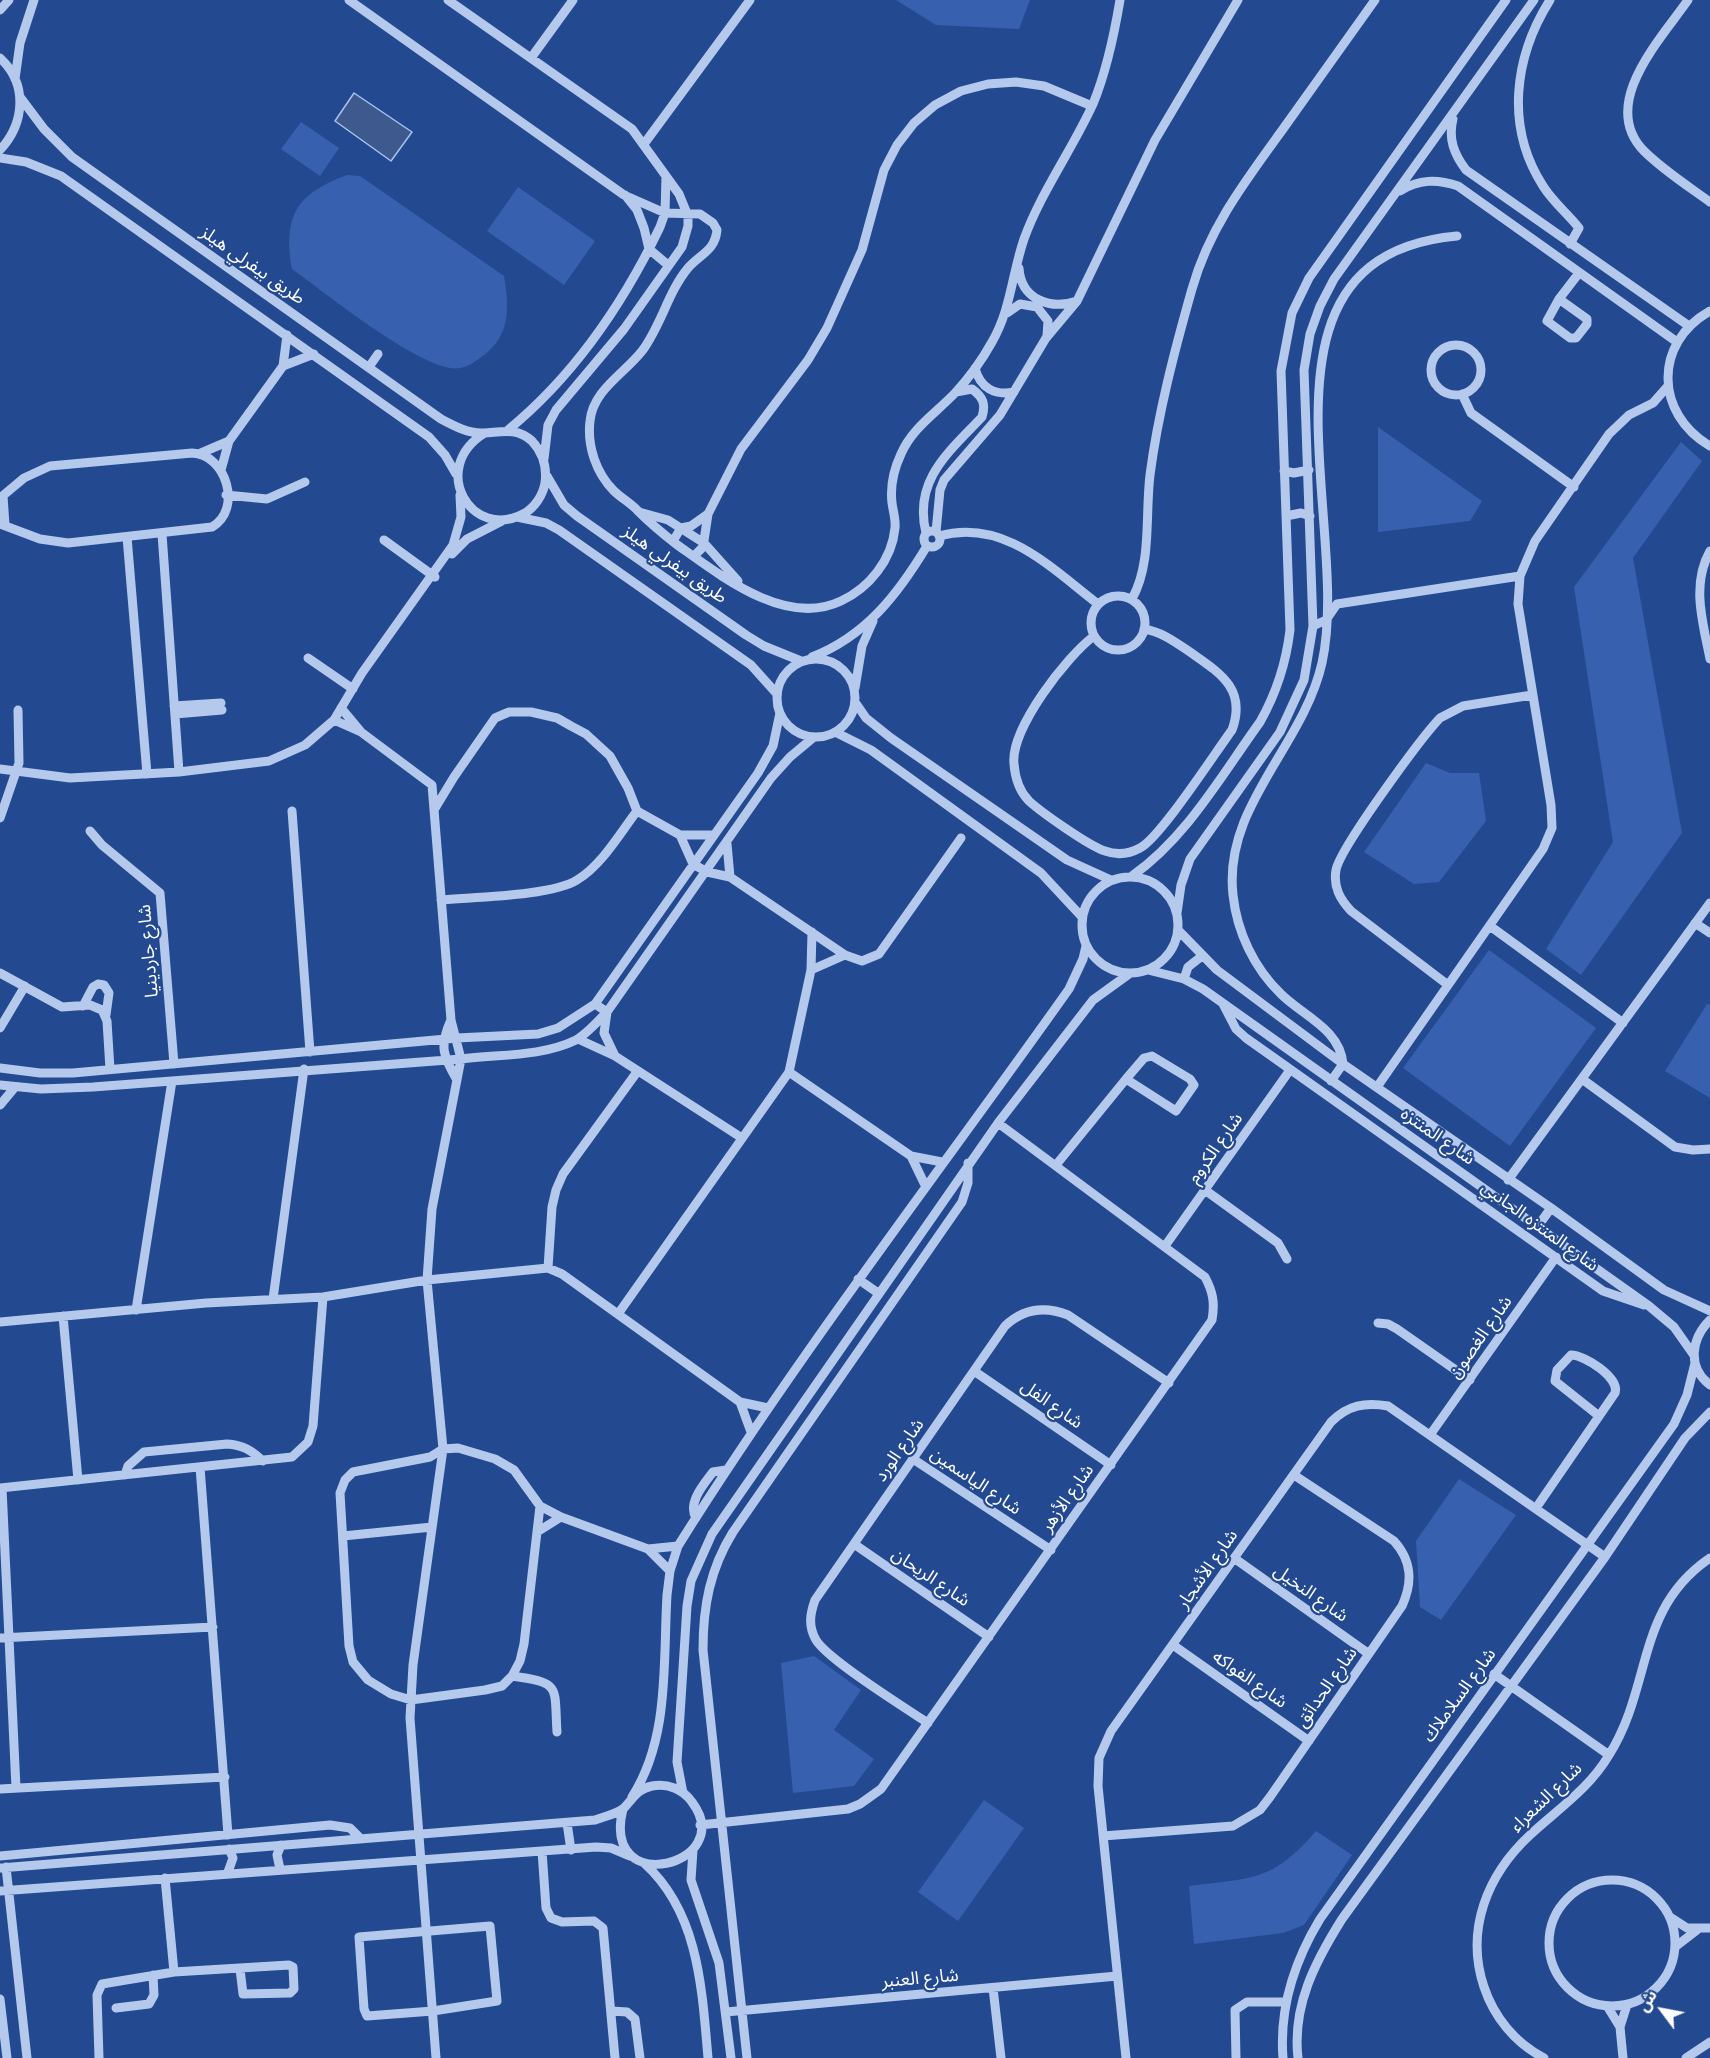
<!DOCTYPE html>
<meta charset="utf-8">
<style>
body{margin:0}
#map{position:relative;width:1710px;height:2058px;overflow:hidden;background:#234991;font-family:Lato,"Noto Sans Arabic",sans-serif}
canvas{display:block}
.north{position:absolute;left:1632px;top:1980px;width:60px;height:60px;-webkit-text-stroke:4px #234991;paint-order:stroke;rotate:302deg;font-size:16px;font-weight:700;line-height:24px;text-align:center;color:#fff}
.north::after{content:'';display:block;margin:auto;width:21px;height:27px;background:#fff;clip-path:polygon(50% 0,100% 100%,50% 72%,0 100%)}
</style>
<div id="map">
<canvas width="1710" height="2058"></canvas>
<div class="north">ش</div>
</div>
<script>
const g = document.querySelector('canvas').getContext('2d');
g.lineJoin = 'round';
function fill(path, color) { g.fillStyle = color; g.fill(path, 'evenodd'); }
function trace(path, color, width, dash) { g.strokeStyle = color; g.lineWidth = width; g.lineCap = dash ? 'butt' : 'round'; g.setLineDash(dash || []); g.stroke(path); }
function drawText(font, color, halo, rows, align = 'center') {
  g.font = font + ' Lato,"Noto Sans Arabic",sans-serif'; g.lineWidth = 4.5; g.setLineDash([]); g.textBaseline = 'middle'; g.strokeStyle = halo; g.fillStyle = color; for (const [text, x, y, turn = 0] of rows) {
    g.save(); g.translate(x, y); g.rotate((+turn || 0) * Math.PI / 180); g.textAlign = isNaN(turn) ? turn : align; if (halo) g.strokeText(text, 0, 0); g.fillText(text, 0, 0); g.restore();
  }
}
fill(new Path2D(`
 M896,0H1030L1019,29L936,25Z
 M301,122L339,148L320,176L281,149Z
 M347,175L360,176L504,276C509,306 511,335 484,355C477,360 469,367 460,368C426,375 323,291 292,269C283,216 296,194 347,175Z
 M518,187L595,241L564,285L487,231Z
 M1378,427L1482,501L1470,521L1378,532Z
 M1681,442L1702,461L1633,558L1682,833L1581,975L1546,949L1613,842L1574,587Z
 M1426,763L1450,773H1479L1486,821L1439,882L1414,884L1364,852Z
 M1489,950L1596,1028L1510,1146L1403,1068Z
 M1707,1004L1710,1005V1098L1665,1071Z
 M1459,1479L1516,1515L1441,1620L1420,1607L1416,1541Z
 M814,1656L861,1690L834,1730L874,1759L854,1786L793,1793L781,1663Z
 M984,1800L1024,1828L958,1921L918,1892Z
 M1316,1831L1352,1855L1304,1925L1283,1933L1194,1944L1189,1886C1252,1878 1272,1882 1316,1831Z`), '#3761ae');
const water = new Path2D(`
 M354,93L412,132L391,161L335,121Z`);
fill(water, '#3e598d');
trace(water, '#a9c2ed', 1.5);
trace(new Path2D(`
 M349,0L624,195L665,213L700,214L713,223L717,230C715,251 700,254 688,268C668,292 661,326 642,351C624,374 593,390 590,421C587,446 596,473 614,491C621,498 631,503 638,511C650,523 662,533 676,544C720,575 785,628 841,601C869,588 892,560 895,528C896,520 893,511 892,503C890,486 894,469 901,454C912,428 936,413 955,393C969,378 982,360 992,342C1011,309 1012,274 1024,239C1041,192 1072,150 1093,104C1107,70 1114,36 1120,0
 M448,0L632,129L679,194L688,216V226L682,247L624,329L556,410L548,425L544,459
 M1550,0C1514,57 1505,127 1543,186C1553,202 1567,213 1579,228L1570,244
 M1688,0C1661,39 1598,104 1644,151C1663,170 1688,186 1710,202
 M0,10L9,0
 M0,58C28,84 25,123 0,150
 M531,58L573,0
 M15,79L20,43L34,0
 M20,97L44,129L72,157L441,419C454,426 469,434 484,433C502,432 516,427 532,441C543,453 547,468 545,483C543,495 535,507 525,513C471,543 428,467 485,433
 M1453,119C1448,139 1454,154 1466,170L1689,326
 M644,144L750,0
 M0,158L26,162L61,176L429,437L445,455L456,474
 M1400,191C1419,179 1437,179 1458,186L1677,342
 M625,195L637,210L644,228L649,249L668,265
 M1019,268C1021,300 1051,310 1077,301
 M1559,299L1587,319V324L1576,338H1570L1547,321Z
 M1559,299L1579,273
 M1710,311C1653,343 1655,414 1710,446
 M1007,313L1020,304L1037,307L1048,321L1047,336
 M1431 370a25 25 0 1 1 50 0a25 25 0 1 1-50 0Z
 M283,366L314,354
 M369,367L378,354
 M975,368C980,388 995,396 1014,392
 M1462,394L1471,413L1574,487
 M508,430C575,375 623,304 660,227L665,213L666,176
 M201,453L229,441
 M221,470L229,441L283,366L287,335
 M1284,471L1294,473L1309,470
 M547,476L564,505L577,516L746,635L764,646L801,661
 M226,495L267,499L305,482
 M3,496L5,525
 M0,498L24,478L50,466L192,453C226,454 243,509 212,527L68,543L40,539L0,524
 M639,512L668,520L704,543L738,581
 M1286,516L1301,513L1310,516
 M517,517L546,523L559,530L751,665L777,694
 M924 539a8 8 0 1 1 16 0a8 8 0 1 1-16 0Z
 M936,532L940,490L944,480L1000,415L1046,338L1077,301L1155,140L1238,0
 M926,533C913,480 949,452 982,417C986,404 983,397 972,389L956,392
 M162,534L179,772
 M939,536C1004,518 1051,568 1098,604
 M127,537L147,774
 M384,540L435,577
 M673,541L681,528L691,526L708,514
 M1710,551C1691,585 1703,623 1710,659
 M452,554L467,539L502,521
 M694,556L703,547L708,514L741,449L808,360L827,328L862,250L884,170L897,145L914,123L935,105L961,91L988,84L1016,82L1044,86L1092,106
 M1091 623a27 27 0 1 1 54 0a27 27 0 1 1-54 0Z
 M1132,599C1152,563 1145,516 1150,475C1158,413 1175,349 1192,289C1209,228 1246,180 1283,129C1314,86 1344,43 1375,0
 M1313,626L1326,620L1337,604L1520,576
 M1094,636C1067,656 1010,729 1014,764C1015,777 1019,791 1029,801C1041,812 1089,846 1105,851C1116,855 1129,854 1140,848C1160,838 1215,753 1232,730C1247,689 1220,673 1190,652C1175,642 1162,632 1144,629
 M812,657C866,636 898,594 927,546
 M308,658L353,689
 M777 698a39 39 0 1 1 78 0a39 39 0 1 1-78 0Z
 M855,688L862,646L873,621
 M855,702L866,718L891,738L1067,860L1111,880
 M174,706L221,703
 M341,708L361,732L432,785L451,1020L461,1059L432,1209L427,1280L443,1449L430,1457L353,1472L345,1480L340,1493L349,1646L353,1662L368,1680L391,1694L411,1700L485,1690L502,1686L512,1676L520,1661L524,1644L540,1506
 M175,714L222,710
 M334,720L361,732
 M835,732L871,750L1041,873L1082,917
 M0,769L70,778L179,772L269,761L305,745L334,720L362,673L453,545L461,517L460,495
 M434,810L454,777L495,718L509,712H531L557,718L571,726L586,734L610,756L628,788L637,811L680,835H713
 M292,811L310,1052
 M0,818L19,763L18,710
 M90,831L102,845L160,893L174,1064
 M680,835L693,864L707,872L730,877L845,955L862,961L879,954L961,838
 M727,844L730,877
 M1132,876C1187,837 1221,776 1260,722C1277,692 1286,664 1290,630L1281,371L1292,313L1309,278L1506,0
 M1082 925a48 48 0 1 1 96 0a48 48 0 1 1-96 0Z
 M441,900C473,897 552,896 577,880C602,865 620,833 637,811
 M1177,913L1181,885L1190,859L1280,732L1304,680L1313,626L1304,370L1310,334L1320,306L1334,279L1534,0
 M1695,923L1710,933
 M1490,926L1623,1023
 M1178,930L1217,970L1343,1064L1551,1208L1664,1290L1710,1311
 M811,970L845,955
 M1148,970L1184,979L1203,989L1649,1306L1674,1327L1693,1354
 M0,973L62,1007L90,1005L102,1010L107,1021L110,1069
 M1184,979L1188,967L1202,956
 M1448,985L1351,911C1340,899 1333,887 1336,870C1340,848 1421,738 1440,718L1463,706L1532,695
 M595,1004L607,1012L604,1033L615,1056
 M1223,1004L1236,1029L1246,1038L1603,1291L1644,1305
 M83,1006L93,987L98,984L104,985L109,993L106,1015
 M451,1020C439,1046 443,1056 457,1080
 M0,1028L25,986
 M578,1039L615,1056L742,1138
 M0,1068L40,1073H73L457,1038L538,1034L558,1028L595,1004L758,773L773,746L780,713
 M789,1072L911,1156L942,1162
 M1582,1079L1675,1147L1693,1150L1710,1149
 M1331,1081L1343,1064C1340,1029 1303,1016 1281,994C1254,968 1237,932 1233,895C1223,806 1303,747 1322,663C1353,523 1236,256 1457,236
 M0,1085L41,1089L93,1087L461,1059C499,1054 541,1057 576,1040C587,1034 598,1021 607,1012L771,778L790,757L814,737
 M1377,1087L1543,849L1552,828L1551,805L1518,604L1520,576L1535,541L1609,434L1629,415L1653,403L1668,386
 M0,1105L15,1087
 M911,1156L925,1185
 M1056,1165L1126,1079L1176,1111L1194,1085L1190,1079L1152,1056L1144,1058L1126,1079
 M1508,1180L1710,903
 M1205,1190L1278,1243L1287,1259
 M1538,1226L1551,1208
 M1165,1246L1290,1070
 M548,1268L552,1207L556,1190L563,1174L637,1072
 M858,1279L878,1293
 M273,1299L304,1069
 M136,1310L172,1081
 M618,1314L789,1072L811,970L812,932
 M63,1316L78,1480
 M1710,1320C1691,1339 1687,1367 1710,1385
 M0,1322L206,1303L323,1297L427,1280L548,1268L562,1274L740,1402L768,1408
 M1378,1323L1388,1324L1397,1329L1470,1380
 M974,1371L1111,1465
 M740,1402L751,1432
 M1430,1435L1556,1257
 M913,1459L1051,1550
 M200,1467L228,1835
 M125,1475L128,1466L144,1452L227,1444C243,1445 251,1450 263,1461
 M0,1488L292,1457L308,1442L313,1426L323,1297
 M2,1488L16,1788
 M1536,1508L1615,1393C1620,1378 1585,1355 1571,1355L1557,1370L1555,1381L1599,1416
 M696,1518C687,1503 704,1484 713,1472L726,1470
 M537,1532L561,1517
 M343,1536L432,1527
 M854,1544L989,1637
 M648,1549L678,1546
 M1234,1558L1369,1654
 M0,1638L213,1627
 M1173,1645L1309,1741
 M1494,1674L1609,1755
 M512,1676C562,1683 554,1686 557,1732
 M928,1723C905,1708 827,1659 816,1640C808,1626 810,1614 815,1600L1005,1326C1024,1308 1045,1306 1068,1315L1169,1383
 M0,1789L225,1777
 M683,1793L677,1762L687,1606L691,1581L712,1534L998,1123L1093,1000L1129,974
 M632,1797C670,1738 663,1662 667,1595L670,1571L678,1546C799,1353 938,1174 1069,989L1083,959L1086,946
 M567,1823L571,1850
 M700,1825L848,1809L860,1804L881,1789L1212,1320C1215,1303 1213,1292 1205,1277L998,1123
 M1103,1836L1233,1826L1260,1810L1270,1797L1402,1606C1413,1582 1412,1561 1394,1541L1294,1475
 M693,1850L691,1880L719,1963L731,2058
 M542,1851L546,1908L551,1918L562,1922L594,1921L603,1928L615,2058
 M0,1856L330,1825L350,1828L360,1838
 M645,1864C699,1913 702,1990 708,2058
 M6,1867L27,2058
 M0,1868L595,1820C603,1817 617,1814 624,1808C633,1799 637,1789 652,1786C667,1783 683,1789 692,1802C739,1865 600,1900 623,1809
 M280,1869L277,1855L281,1845
 M228,1872L233,1858L229,1849
 M165,1878L174,1972
 M1549 1943a63 63 0 1 1 126 0a63 63 0 1 1-126 0Z
 M0,1891L596,1847L611,1848L630,1856
 M1670,1917L1687,1928H1710
 M490,1926L497,2001L433,2011L367,2016L364,2009L359,1937Z
 M1675,1947L1697,1930
 M993,1988L1001,2058
 M0,1999L7,2058
 M1607,2006L1620,2027
 M116,2008L149,2004L154,1995L153,1975
 M612,2011L627,2012L635,2019L640,2058
 M726,2012L1117,1976
 M99,2058L97,1995L102,1984L174,1972L289,1965L293,1967L294,1989L290,1993L243,1994L240,1969
 M436,2058L410,1718L413,1665L443,1449L458,1448L495,1459L514,1470L540,1506L561,1517L648,1549L670,1571
 M747,2058L703,1650C703,1606 710,1569 733,1532L962,1202L968,1183V1163
 M1126,2058L1098,1786L1099,1758L1111,1731L1331,1422C1348,1405 1365,1402 1388,1406L1605,1557
 M1236,2058L1235,2010L1247,2002H1285
 M1283,2058C1279,2007 1294,1962 1320,1919L1674,1424L1687,1395L1695,1363
 M1298,2058C1292,2006 1315,1962 1342,1919L1605,1557L1685,1438L1710,1412
 M1544,2058C1515,2043 1494,2017 1484,1987C1465,1930 1487,1875 1530,1835C1558,1809 1589,1789 1609,1755C1653,1685 1635,1609 1710,1558
 M1623,2058L1620,2027L1627,2005
 M1686,2058L1710,2042`), '#b5c9ec', 9);
drawText('18px', '#fff', '#234991', [
 ["طريق بيفرلي هيلز",253,265,35],
 ["طريق بيفرلي هيلز",675,564,35],
 ["شارع جاردينيا",148,951,-95],
 ["شارع المنتزه",1438,1136,35],
 ["شارع الكروم",1215,1148,-55],
 ["شارع المنتزه الجانبي",1540,1226,36],
 ["شارع الغصون",1480,1337,-55],
 ["شارع الفل",1052,1404,35],
 ["شارع الورد",899,1450,-55],
 ["شارع الياسمين",976,1481,34],
 ["شارع الأزهر",1067,1498,-55],
 ["شارع الأشجار",1207,1569,-55],
 ["شارع الريحان",931,1577,34],
 ["شارع النخيل",1311,1593,35],
 ["شارع الفواكه",1250,1679,35],
 ["شارع الحدائق",1326,1687,-55],
 ["شارع السلاملاك",1459,1695,-54],
 ["شارع الشعراء",1546,1797,-44],
 ["شارع العنبر",920,1978,-5]
]);
</script>
